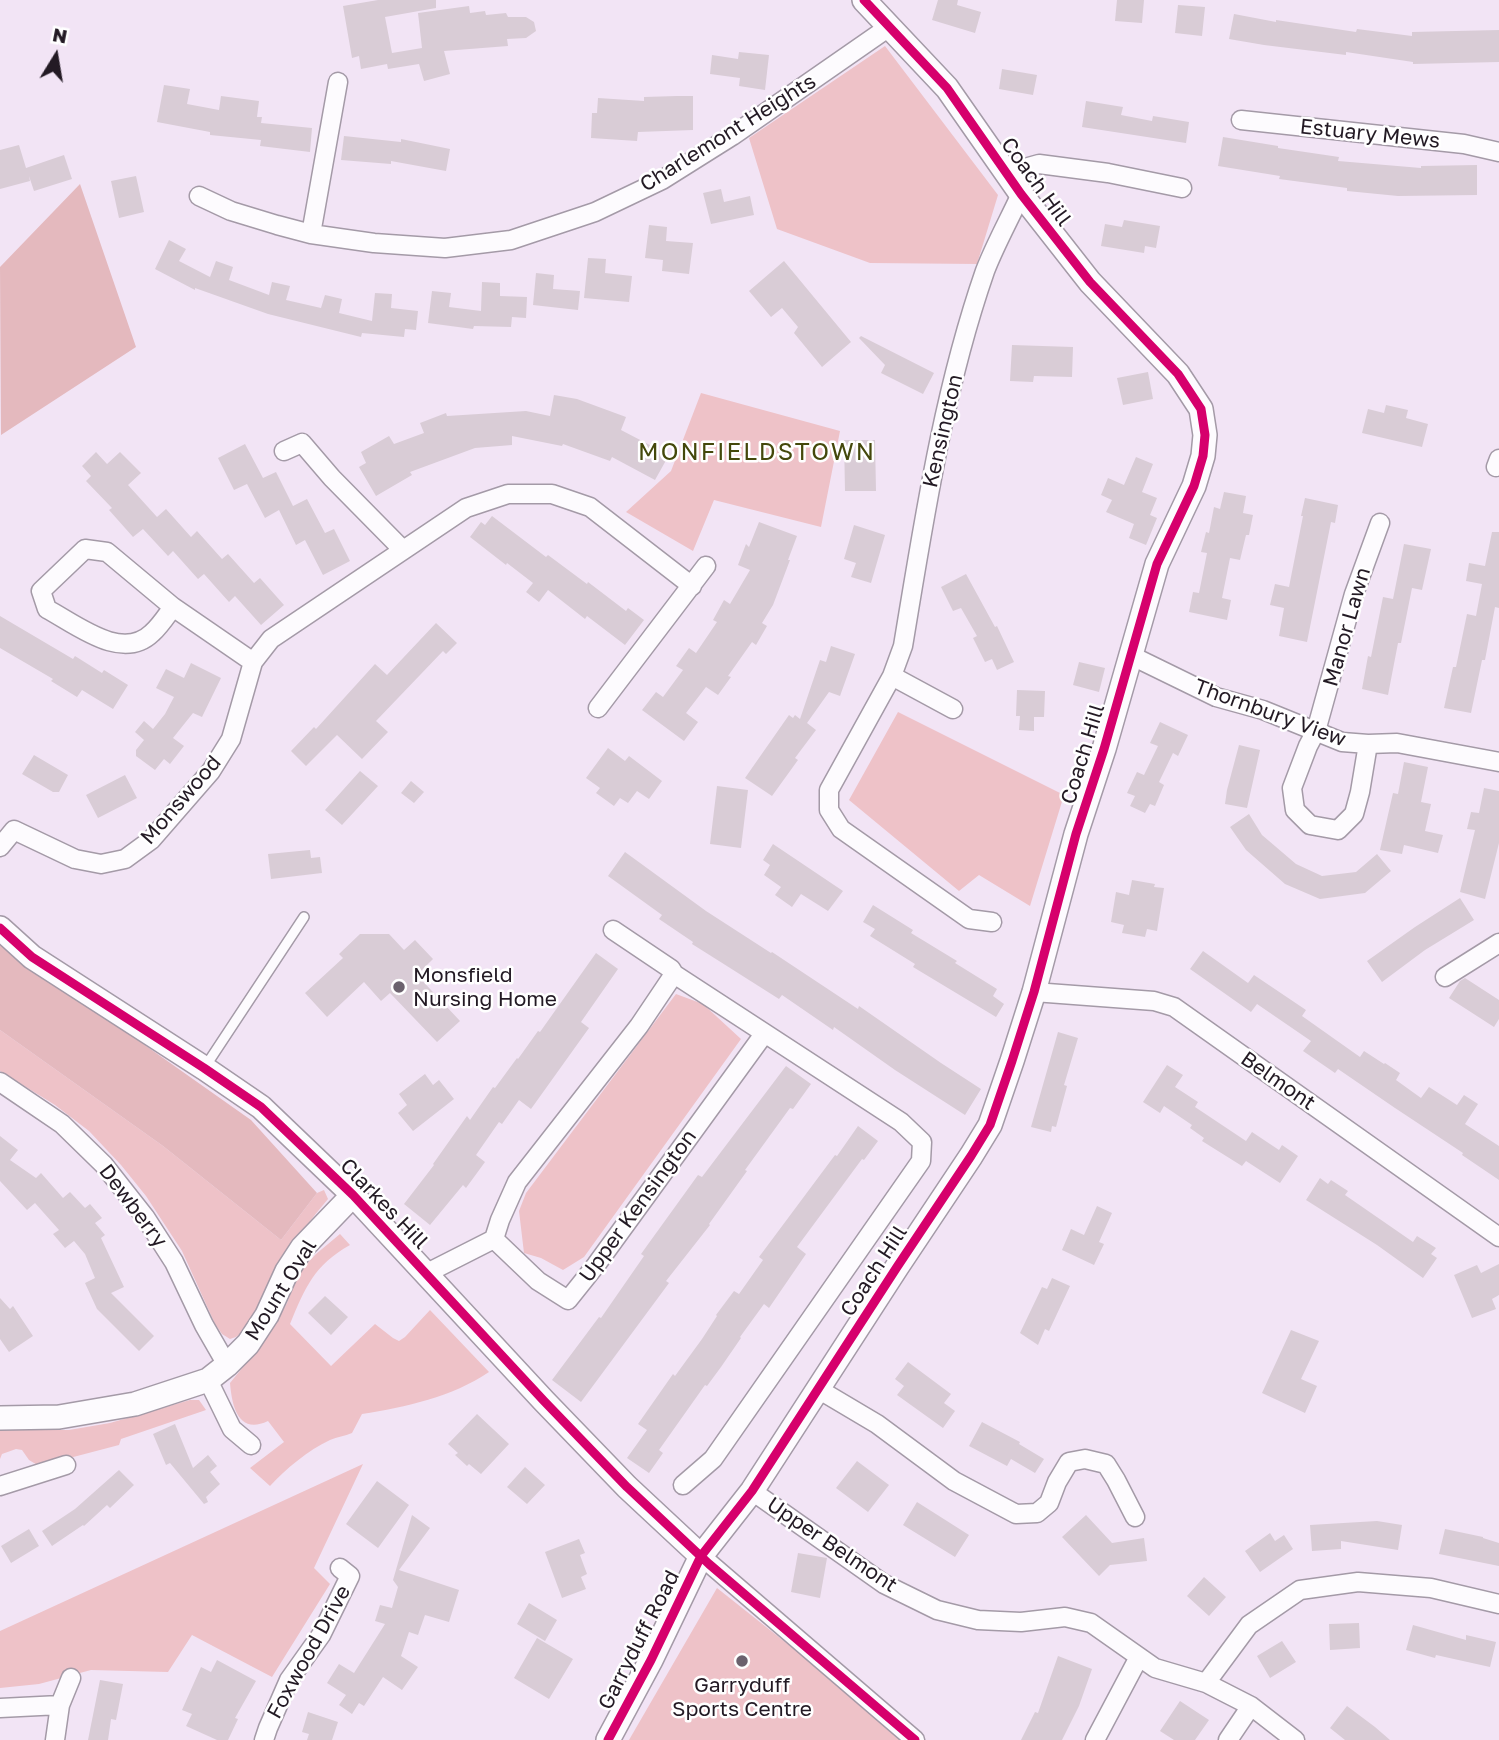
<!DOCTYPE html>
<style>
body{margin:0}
#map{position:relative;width:1499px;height:1740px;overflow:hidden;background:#f2e4f5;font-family:"Golos Text",sans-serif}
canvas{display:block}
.north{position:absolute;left:21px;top:21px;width:70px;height:70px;-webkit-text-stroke:5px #fff;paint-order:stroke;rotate:11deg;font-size:19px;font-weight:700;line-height:28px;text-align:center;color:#231a24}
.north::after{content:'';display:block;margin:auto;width:24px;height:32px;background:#231a24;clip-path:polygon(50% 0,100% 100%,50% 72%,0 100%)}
</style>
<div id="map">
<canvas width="1499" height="1740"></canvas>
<div class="north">N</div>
</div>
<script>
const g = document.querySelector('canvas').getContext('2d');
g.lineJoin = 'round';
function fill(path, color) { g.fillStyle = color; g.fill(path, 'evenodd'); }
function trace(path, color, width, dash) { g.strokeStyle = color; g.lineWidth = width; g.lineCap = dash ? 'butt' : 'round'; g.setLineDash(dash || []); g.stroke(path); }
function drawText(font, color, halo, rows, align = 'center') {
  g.font = font + ' "Golos Text",sans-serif'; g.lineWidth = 5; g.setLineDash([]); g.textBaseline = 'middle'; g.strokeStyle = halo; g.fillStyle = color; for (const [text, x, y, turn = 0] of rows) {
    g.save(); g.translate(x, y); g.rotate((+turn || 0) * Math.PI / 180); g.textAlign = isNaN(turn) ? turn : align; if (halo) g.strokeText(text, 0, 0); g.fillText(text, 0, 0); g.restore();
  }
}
fill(new Path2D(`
 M885,46L998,195L977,264L870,263L777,229L749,138Z
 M701,393L840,431L821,527L714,500L693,551L626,512L671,471Z
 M898,712L1064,795L1030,906L979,875L959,891L849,800Z
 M676,994L703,1004L741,1039L584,1257L563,1270L541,1258L524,1253L519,1211L526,1193Z
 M0,1030L163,1146L281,1240L317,1193L324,1190L328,1199C311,1219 296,1239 282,1260C266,1283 260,1332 230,1339L222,1334L215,1324L182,1251L146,1196L121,1165L89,1131L55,1105L0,1071Z
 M340,1234L350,1245C314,1265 305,1288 290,1324L331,1366L375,1324L393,1338L399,1341L405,1337L430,1310L489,1372C452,1397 406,1407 362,1414L352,1433C345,1436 337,1437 330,1440C308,1450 286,1469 270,1486L250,1468L284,1442L268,1421C238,1435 232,1406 230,1383L269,1335L287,1303L299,1272L316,1254Z
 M190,1400H199L206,1410L121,1439L119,1445L39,1466L29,1460L22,1450L16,1449L2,1454L0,1459V1430H69L110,1423Z
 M363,1464L314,1568L330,1584L272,1677L192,1635L168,1672L91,1670L39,1684L0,1688V1631Z
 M717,1588L901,1734L908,1740H629Z`), '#eec2c8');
fill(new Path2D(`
 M80,184L136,347L1,435L0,267Z
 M0,941L20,957L251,1120L317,1193L281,1240L163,1146L0,1030Z`), '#e4b9be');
fill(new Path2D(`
 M378,0H436V8L385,17L392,53L422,48L418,13L469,6L470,13L485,11L486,15L506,13L508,17H526L534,22L536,31L526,38L507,39L508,46L444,51L450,74L424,81L419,64L388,69L387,64L361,69L359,56L352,58L343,6Z
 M938,0H958L957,5L981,12L975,33L932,20Z
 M1117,0H1144L1142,23L1115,21Z
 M1178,5L1205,7L1202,36L1175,33Z
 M1234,14L1276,22V20L1356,32L1357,29L1412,36V32L1499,30V62L1413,64V62L1346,52V55L1264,45L1229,39Z
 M739,52L769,55L765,90L739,86L740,78L710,74L712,55L738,59Z
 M1002,69L1037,75L1033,95L999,89Z
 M164,85L190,89L187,104L219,110L221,96L259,101L257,117H262L261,123L312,128L310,152L260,146L261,140L210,135V132L157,122Z
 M677,96H693V130L638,132L637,141L591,138L592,113H597L598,98L644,101V97Z
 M1086,101L1123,107L1121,115L1152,121L1153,116L1189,122L1186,143L1082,127Z
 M344,136L401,142V139L450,149L446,171L391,161V164L341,160Z
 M1223,137L1278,146V148L1339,157L1338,161L1421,168V166L1477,165V195L1398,196L1347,191V188L1279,179L1280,176L1218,166Z
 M19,145L26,168L64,155L72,179L34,191L29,176L30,181L0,189V150Z
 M136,176L144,212L119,218L111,181Z
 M721,189L724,202L750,196L754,215L711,224L703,193Z
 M1124,220L1160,226L1156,248L1145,246L1144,253L1101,246L1105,224L1122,227Z
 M649,225L667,227L666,241L693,243L689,274L662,271L663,260L645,258Z
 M169,240L186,249L179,261L210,277L216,261L233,267L229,280L269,295L272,282L290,286L286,300L321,308L325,295L342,299L339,313L372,321L375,293L392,294L391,308L418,311L416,330L405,329L404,337L362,333L361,337L268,314L195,288V290L155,269Z
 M588,258L606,259L605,273L632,276L629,302L584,298Z
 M784,261L851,342L822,367L794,333L798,327L782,308L771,317L749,291Z
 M536,273L554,275L553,289L580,291L578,310L533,305Z
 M482,282L500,283V296L527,297L526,318L512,317L511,327L474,326L473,329L428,323L432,291L451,293L449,307L481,311Z
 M861,336L934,373L923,394L881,373L885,365L859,338Z
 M1012,345L1073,347L1072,377L1034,376L1033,382L1010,381Z
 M1148,372L1153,399L1123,405L1117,378Z
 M554,395L577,399L626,417L621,430L669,455L655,480L612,457L610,461L563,444L562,446L512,436V445L475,448L410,472L412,475L376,496L359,467L366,463L361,452L389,436L394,444L424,433L420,423L446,413L447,416L526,411L550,416Z
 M1386,405L1408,410L1406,418L1428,424L1422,447L1362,433L1368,409L1384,413Z
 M844,440H875L876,491H845Z
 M245,444L263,478L276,472L293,506L307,499L325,533L334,529L350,561L323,575L305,540L296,545L279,510L265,518L247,484L234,490L218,458Z
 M96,452L107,464L120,452L141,473L128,485L157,517L166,509L191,537L197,531L222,559L228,554L254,583L260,578L284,605L261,625L235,596L229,602L204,574L198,579L173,551L168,556L143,529L133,537L109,510L112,508L86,481L91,476L82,466Z
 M1136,457L1153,464L1142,492L1157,498L1150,515L1157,518L1146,545L1129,538L1134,524L1106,512L1112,500L1101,495L1108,478L1124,485Z
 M1224,492L1246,496L1243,513L1253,515L1249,535H1246L1240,560L1230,558L1222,598L1231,600L1227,620L1189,612L1193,592L1199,593L1207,553L1201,552L1206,532L1209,533L1214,507L1220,509Z
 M1305,498L1338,505L1335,523L1331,522L1307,642L1279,636L1284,608L1270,605L1275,584L1289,587L1303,516H1301Z
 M492,516L546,557L548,555L587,584L588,582L626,611L628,608L644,620L625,645L587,616L585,619L548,590L539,602L526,592L533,583L507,563L506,565L470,537L481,522L485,525Z
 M759,522L797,536L788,560H790L773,605L762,623L767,626L756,645L752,642L728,676L731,677L718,695L706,687L686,713L698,722L684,741L642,710L656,692L663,697L683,670L676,666L689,648L696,653L717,622L713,620L724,600L730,604L750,570L738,565L746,544L749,547Z
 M854,525L885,535L871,583L851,577L856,563L844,559Z
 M1492,532H1499V608L1495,607L1485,660H1482L1471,713L1444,708L1453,667H1456L1467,614L1476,616L1482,584L1466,581L1469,563L1485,566Z
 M1404,544L1431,549L1422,590L1412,588L1401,643H1398L1388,695L1362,689L1368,656L1371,657L1383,597L1393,599Z
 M966,574L995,627L997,626L1014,662L997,670L992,659L985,662L973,638L977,636L961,608L953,611L941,587Z
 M0,616L73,659L75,656L102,673L104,670L128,685L113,709L82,690L77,697L51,681L53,679L0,648Z
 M436,623L457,643L446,654L443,651L376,721L388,732L362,759L337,735L306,766L291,751L314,727L316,729L375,664L387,675Z
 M831,646L855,654L840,696L829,692L807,723L816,730L795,758L798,760L772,796L745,778L789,715L793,718L795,715L800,719L820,660L826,662Z
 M1079,662L1105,668L1099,692L1073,685Z
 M191,663L221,678L202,717L193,713L173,738L184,746L170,764L164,759L155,770L136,756V750L144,740L135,732L144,721L153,729L165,714L174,697L156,688L166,669L184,678Z
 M1017,690L1045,691L1044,717H1034V731L1019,730L1020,716H1016Z
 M1160,722L1188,735L1178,756L1173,753L1159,782L1164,785L1155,806L1150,804L1145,813L1130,806L1135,796L1127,793L1137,772L1144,775L1158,746L1150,743Z
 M1239,745L1260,750L1247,808L1225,804L1227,790Z
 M608,748L625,761L629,756L662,781L649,799L637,791L628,803L620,798L614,806L596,793L600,788L586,778Z
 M34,755L68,775L59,792H53L22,774Z
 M1404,762L1428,767L1421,802L1431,804L1425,831L1443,835L1438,853L1404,845L1402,854L1380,850L1393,793L1398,794Z
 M360,771L378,786L342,825L325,810Z
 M125,775L137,798L98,818L86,795Z
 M411,781L424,792L414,803L401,793Z
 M717,786L748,790L741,848L710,844Z
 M1484,788L1499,791V843L1485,899L1460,892L1475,830L1467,829L1471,812L1479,813Z
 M1249,814L1262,835L1296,864L1322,876L1356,872L1377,854L1391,871L1365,893L1320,899L1285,884L1246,850L1230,827Z
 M773,844L843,891L828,911L801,894L792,907L775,895L781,887L764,875L770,865L763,860Z
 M310,850L311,858L320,857L322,873L271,879L268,854Z
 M625,852L706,911L771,953L772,952L858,1009L859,1006L941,1063L981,1089L965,1115L895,1070L834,1027L833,1030L782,995L779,999L719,961L692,944L693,942L659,919L662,915L608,876Z
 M1132,880L1155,884L1154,887L1164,888L1157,931L1147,929L1145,937L1122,933L1124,925L1111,922L1116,892L1129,895Z
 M1460,898L1474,920L1425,950L1382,982L1367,961L1415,927Z
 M873,905L913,930L911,933L957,961L955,963L997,989L993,996L1004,1004L996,1017L913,967L915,964L870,936L875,929L863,922Z
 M360,934H389L404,950L415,940L433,959L417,975L460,1021L437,1042L390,993L381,1001L364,982L327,1017L305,993L343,958L339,954Z
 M1203,951L1248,983L1254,975L1306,1010L1302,1016L1360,1057L1364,1051L1384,1064L1385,1063L1400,1073L1396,1080L1421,1098L1429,1087L1457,1105L1464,1095L1478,1104L1465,1124L1499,1146V1180L1462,1155L1463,1153L1395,1108L1338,1069L1335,1073L1303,1051L1311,1041L1257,1004L1251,1012L1190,969Z
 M596,953L618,969L581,1022L589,1028L531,1109L519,1100L502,1124L499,1122L476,1155L485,1162L466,1188L463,1185L430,1225L404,1204L434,1165L433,1164L467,1116L470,1120L493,1087L495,1088L517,1058L518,1059L538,1031L540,1032Z
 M1465,978L1499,1000V1019L1494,1027L1449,998L1460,981Z
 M1058,1032L1078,1038L1064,1085L1067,1086L1056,1127L1052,1126L1051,1132L1031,1127Z
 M1167,1065L1183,1075L1175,1087L1198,1102L1195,1107L1246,1141L1252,1132L1279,1150L1282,1145L1298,1156L1280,1183L1246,1161L1242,1166L1202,1141L1204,1138L1190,1128L1192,1125L1164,1106L1160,1113L1143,1102Z
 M786,1066L811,1084L793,1109L790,1108L745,1170L747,1171L709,1224L710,1225L666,1281L669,1283L581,1402L552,1380L599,1317L601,1318L644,1256L641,1254L698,1175L702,1177Z
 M425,1074L433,1085L439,1080L454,1099L413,1131L398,1113L407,1105L399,1094Z
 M858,1126L878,1141L864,1160L862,1159L797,1247L806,1254L769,1308L764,1304L740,1337L741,1338L721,1367L707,1386L705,1385L659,1450L663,1453L649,1473L627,1458L647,1430L638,1424L673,1374L675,1376L702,1339L717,1316L716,1315L734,1291L739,1294L763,1260L759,1257L835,1155L837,1156Z
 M0,1136L18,1150L10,1160L36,1178L41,1173L63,1198L70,1192L85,1208L90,1204L102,1218L95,1223L105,1235L101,1238L124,1287L111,1293L154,1336L139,1351L97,1309L85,1283L95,1278L85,1254L74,1241L65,1248L53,1234L59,1230L35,1203L27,1210L0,1181Z
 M1320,1178L1328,1184L1331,1180L1348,1191L1345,1195L1413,1242L1417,1236L1436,1248L1431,1254L1437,1258L1423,1278L1377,1245L1306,1200Z
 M1097,1206L1112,1213L1099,1242L1104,1244L1094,1265L1062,1250L1071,1229L1084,1235Z
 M1499,1264V1295L1492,1299L1496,1309L1472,1318L1454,1275L1477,1265L1481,1273Z
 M1052,1278L1070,1286L1049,1331L1045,1329L1038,1345L1020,1333L1042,1287L1047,1289Z
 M325,1296L348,1317L331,1335L308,1313Z
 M0,1298L10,1309L13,1306L33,1336L9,1352L0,1339Z
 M1291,1330L1319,1341L1301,1379L1317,1386L1305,1413L1262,1393Z
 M908,1362L951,1394L944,1403L955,1411L943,1428L897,1395L904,1386L895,1379Z
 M477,1414L509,1444L481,1474L469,1464L467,1466L455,1455L458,1453L448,1444Z
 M982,1422L1020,1442L1019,1444L1044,1459L1035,1473L1011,1459L1007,1466L969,1446Z
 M175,1424L193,1468L208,1455L217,1466L210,1472L220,1484L206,1497L208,1502L204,1504L170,1463L166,1465L153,1434Z
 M857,1461L889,1485L868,1512L836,1488Z
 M525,1467L545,1485L527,1504L507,1487Z
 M119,1470L134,1485L110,1508L107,1505L84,1526L83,1525L52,1546L42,1531L75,1509Z
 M377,1481L409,1505L378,1548L346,1524Z
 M917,1502L969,1535L955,1557L903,1525Z
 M412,1515L430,1528L399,1570L459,1590L449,1622L425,1615L418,1635L409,1632L401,1656L418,1667L402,1690L383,1677L364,1706L359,1703L352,1714L339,1705L346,1695L327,1683L339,1664L354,1673L385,1624L375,1621L380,1605L392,1608L398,1587L393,1580Z
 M1086,1515L1112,1543L1144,1538L1147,1561L1110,1565L1099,1576L1062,1537Z
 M1377,1521L1402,1525L1398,1550L1341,1541V1549L1312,1551L1310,1525Z
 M29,1529L39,1546L11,1563L1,1546Z
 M1445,1529L1483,1537V1538L1499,1543V1566L1439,1554Z
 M1270,1533L1275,1541L1284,1535L1293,1549L1260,1572L1245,1551Z
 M579,1539L585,1553L580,1555L587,1574L581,1577L586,1589L562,1598L545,1552Z
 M798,1553L827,1558L820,1598L791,1592Z
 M1204,1577L1226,1597L1209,1616L1187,1596Z
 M529,1603L557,1620L545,1641L517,1624Z
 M1359,1623L1360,1648L1330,1650L1329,1624Z
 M1413,1625L1466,1640V1635L1496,1642L1490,1667L1436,1655L1435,1658L1406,1650Z
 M537,1638L573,1659L549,1699L514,1678Z
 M1282,1641L1296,1662L1270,1678L1257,1656Z
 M1058,1656L1092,1669L1079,1706L1062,1740H1021L1035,1712L1038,1713Z
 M217,1660L256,1681L235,1718L238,1719L228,1740H217L186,1726L192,1714L182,1710L201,1667L211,1672Z
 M100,1680L123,1684L116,1720L111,1719L108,1740H88Z
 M1180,1701L1209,1720L1195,1740H1174L1160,1731Z
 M1347,1706L1375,1727L1390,1740H1345L1330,1728Z
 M308,1712L338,1722L332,1740H307L309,1734L302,1732Z`), '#d9ccd6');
const service = new Path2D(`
 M205,1067L304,917`);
const minor = new Path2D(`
 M1241,120L1464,144L1499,152
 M1007,173L1039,164L1108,173L1182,188
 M199,196L231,211L277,225L311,234L374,243L445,248L511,240L595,212L662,180L732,136L889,27
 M311,234L338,82
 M284,451L302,443L332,478L403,550
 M1496,467L1499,459
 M173,607C167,615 160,626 152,633C122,662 77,625 47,609L41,591L85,549L107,552L173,607L253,662
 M1130,655L1216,697L1263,710L1342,742L1368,744L1397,743L1499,762
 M892,676L953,709
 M598,708L706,566
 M1368,744L1360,792L1354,814L1338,830L1310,825L1295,810L1292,788L1308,746L1316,731L1354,594L1380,523
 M0,847L14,830L75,859L101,864L125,859L151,840L211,771L231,739L253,662L271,639L466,508L508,494H552L590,507L692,586
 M992,922L969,919L841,829L829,810V790L892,676L903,646C924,520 943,392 985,271C995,245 1009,220 1021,194
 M613,930L671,969L674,974L901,1122L922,1142L921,1161L713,1459L683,1485
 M1445,977L1499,943
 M1034,992L1154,1001L1174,1007L1499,1237
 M0,1082L62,1124L104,1165L145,1217L174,1262L204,1325L227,1365
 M494,1239L538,1281L568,1300L596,1265L764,1034
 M427,1273L494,1239L500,1220L517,1182L639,1026L674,974
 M208,1380L232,1429L251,1445
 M818,1389L877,1424L954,1481L1016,1514L1037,1513L1049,1503L1057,1482L1069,1462L1085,1459L1106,1464L1116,1480L1135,1517
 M0,1486L66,1465
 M752,1491L884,1584L937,1610L978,1620L1021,1622L1065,1617L1091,1623L1155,1668L1206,1683L1251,1706L1295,1740
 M701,1556L915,1740
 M1206,1683L1249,1625L1300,1590L1358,1582L1431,1588L1499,1604
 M0,1708L60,1705
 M55,1740L60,1705L71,1678
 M264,1740L268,1728L289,1680L321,1635L350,1576L340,1568
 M1095,1740L1139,1657
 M1228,1740L1251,1706`);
const tertiary = new Path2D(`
 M0,928L32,957L204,1068L261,1107L353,1195L544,1401L627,1487L701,1556
 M0,1418L59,1417L135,1404L208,1380L227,1365L248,1344L267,1315L287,1271L302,1248L353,1195
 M608,1740L651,1660L701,1556L752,1491L897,1267L971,1156L990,1125L1012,1061L1034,992L1076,834L1104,749L1157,564L1194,486L1203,456L1205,435L1201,409L1178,374L1090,282L1021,194L947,88L864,0`);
trace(service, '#a49aa7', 12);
trace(minor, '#a49aa7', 21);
trace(tertiary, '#a49aa7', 26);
trace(service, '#fdfbfe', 9);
trace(minor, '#fdfbfe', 18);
trace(tertiary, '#fdfbfe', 23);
trace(new Path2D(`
 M0,928L32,957L204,1068L261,1107L353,1195L544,1401L627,1487L709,1564L915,1740
 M608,1740L651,1660L701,1556L752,1491L897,1267L971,1156L990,1125L1012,1061L1034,992L1076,834L1104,749L1157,564L1194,486L1203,456L1205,435L1201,409L1178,374L1090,282L1021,194L947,88L864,0`), '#d6006c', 9);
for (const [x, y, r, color] of [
 [399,987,7,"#6b616d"],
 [742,1661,7,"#6b616d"]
]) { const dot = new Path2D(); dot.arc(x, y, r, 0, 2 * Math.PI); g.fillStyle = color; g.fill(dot); trace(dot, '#fff', 2.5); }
drawText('21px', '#231a24', '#fff', [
 ["Charlemont Heights",728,133,-32],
 ["Estuary Mews",1370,134,6],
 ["Coach Hill",1036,182,54],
 ["Kensington",943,431,-77],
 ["Manor Lawn",1347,627,-74],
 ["Thornbury View",1270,713,20],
 ["Coach Hill",1083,754,-73],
 ["Monswood",181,800,-49],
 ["Belmont",1278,1081,35],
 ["Clarkes Hill",384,1204,46],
 ["Dewberry",133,1206,53],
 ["Upper Kensington",638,1206,-54],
 ["Coach Hill",874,1271,-57],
 ["Mount Oval",281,1290,-58],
 ["Upper Belmont",832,1545,34],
 ["Garryduff Road",639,1640,-63],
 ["Foxwood Drive",309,1652,-61]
]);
drawText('21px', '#231a24', '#fff', [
 ["Monsfield",413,975],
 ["Nursing Home",413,999],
 ["Garryduff",742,1685,"center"],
 ["Sports Centre",742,1709,"center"]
], 'left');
g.letterSpacing = '2px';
drawText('24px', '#44480b', '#fff', [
 ["MONFIELDSTOWN",757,452]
]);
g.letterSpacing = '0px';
</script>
